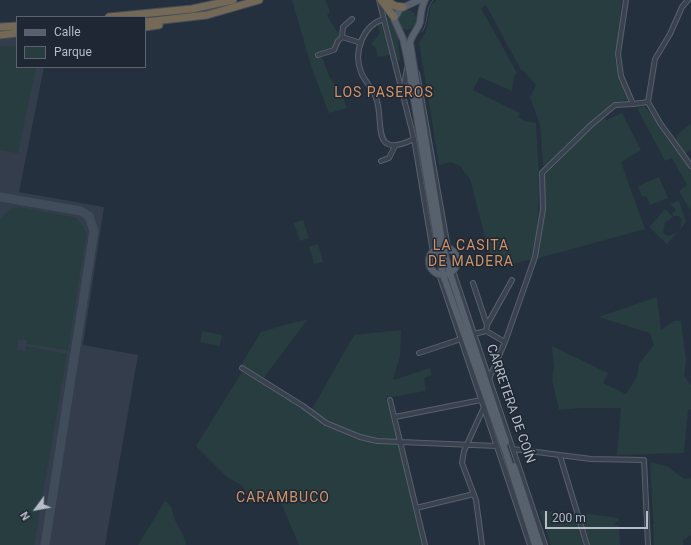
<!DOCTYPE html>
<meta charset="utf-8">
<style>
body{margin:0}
#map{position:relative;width:691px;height:545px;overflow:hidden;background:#25303e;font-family:Roboto,sans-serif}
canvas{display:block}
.legend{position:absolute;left:16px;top:16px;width:130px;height:52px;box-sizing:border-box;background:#1e2733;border:1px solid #5b636f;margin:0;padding:5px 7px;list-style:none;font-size:12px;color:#b6bdc9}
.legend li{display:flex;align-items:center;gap:8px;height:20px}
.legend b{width:20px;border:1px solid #5b636f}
.north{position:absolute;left:16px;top:489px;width:40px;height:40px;-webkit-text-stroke:3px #1e2733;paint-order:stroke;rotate:238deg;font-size:11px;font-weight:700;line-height:16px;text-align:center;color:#b6bdc9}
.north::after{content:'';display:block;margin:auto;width:14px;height:18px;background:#b6bdc9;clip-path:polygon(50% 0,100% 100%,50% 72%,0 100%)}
.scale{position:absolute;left:545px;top:511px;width:103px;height:18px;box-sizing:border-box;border:2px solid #b6bdc9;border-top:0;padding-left:5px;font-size:12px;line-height:14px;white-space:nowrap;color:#b6bdc9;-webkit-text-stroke:3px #1e2733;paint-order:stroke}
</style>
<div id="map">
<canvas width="691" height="545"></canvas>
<ul class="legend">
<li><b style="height:5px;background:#57616e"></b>Calle</li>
<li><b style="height:11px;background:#273d3f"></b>Parque</li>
</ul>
<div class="north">N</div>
<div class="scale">200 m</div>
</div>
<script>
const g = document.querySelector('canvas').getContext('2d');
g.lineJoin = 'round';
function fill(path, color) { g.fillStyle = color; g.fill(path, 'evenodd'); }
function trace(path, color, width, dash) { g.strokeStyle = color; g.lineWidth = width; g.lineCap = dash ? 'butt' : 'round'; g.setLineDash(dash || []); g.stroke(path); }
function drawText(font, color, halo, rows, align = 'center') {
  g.font = font + ' Roboto,sans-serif'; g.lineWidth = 3; g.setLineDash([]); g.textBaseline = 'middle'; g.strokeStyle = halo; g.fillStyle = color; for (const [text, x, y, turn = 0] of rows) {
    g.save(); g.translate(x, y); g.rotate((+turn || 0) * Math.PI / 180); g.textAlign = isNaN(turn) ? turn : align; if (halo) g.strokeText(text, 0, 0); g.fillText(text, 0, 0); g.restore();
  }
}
fill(new Path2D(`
 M17,37V67H44L19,192L104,207L83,345L138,355L105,545H0V38Z`), '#333d4b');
fill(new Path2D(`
 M292,0H325L330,11L327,16L340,36L332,50L327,52L328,54L321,55L329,76L336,86L341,97H343L347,108L329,113L312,69Z
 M437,0H622L615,60L618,72L628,97L627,100L613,103L545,168L543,165L540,125L530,97L536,85L523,70H521L486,5L481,8L517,73L514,76L512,91L480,77L473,90L520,113L518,117L524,121L536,123C539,171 542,211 532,259L501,267L489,252L470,179L460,166L451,162L439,165L419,42C431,27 427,21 431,5Z
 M397 20a10 10 0 1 1 20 0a10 10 0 1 1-20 0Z
 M389,13L392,25L400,38L398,40L400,60L396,61L387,15Z
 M381,23L390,55L377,57L376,48L371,44L380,33L378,25Z
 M9,46L17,47V67H36L18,153L0,150V47Z
 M645,106L691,170V211L679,191L687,185L672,158L665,161L637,108Z
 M622,113L641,150L621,162L645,229L536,259L545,211V175L605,115L606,120Z
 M691,123V149L686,154L676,140L677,139L676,136Z
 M659,177L668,198L650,205L646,196L642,197L638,186Z
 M679,201L686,222L680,229L682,219L679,216H673L672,214L676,210L670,204Z
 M19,207L76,218L83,226L86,235L68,350L26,344L27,340L18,339L17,350L25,351L26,346L67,354L34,545H0V219L11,209Z
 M665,209L673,217L665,223L663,233L668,236L677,233L667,244L649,227Z
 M303,220L309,238L300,241L294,223Z
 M318,244L323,262L314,264L309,247Z
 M657,297L661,330L674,321H681L686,360L684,376L691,385V410L688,409L684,453L617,455L621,408H578L559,410L552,380L554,367L552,346L608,373L603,383L626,394L637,377L639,363L654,345L650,333L598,317Z
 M307,320L263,379L241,365L261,332L295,322Z
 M401,330L400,356L393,380L430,368L432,375L424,378L426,391L386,398L397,439C367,439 334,430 312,409L354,335Z
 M202,331L222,335L220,346L200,342Z
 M242,372L297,405L327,426L360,440L399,445L423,545H299L276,491L250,503L243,486L227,477L196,446Z
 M650,462L667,466L684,479L691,478V535L683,540V545H654L653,524L655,523L653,520Z
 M165,501C175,508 171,512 176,522C181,530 184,536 186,545H138Z
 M539,510L575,514L586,545H551Z
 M582,513L618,518L619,522H616L615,525H619L620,545H590L583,522Z`), '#273d3f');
trace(new Path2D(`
 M422,32C429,22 425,10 433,0`), '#3c4e67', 1);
trace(new Path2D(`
 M0,197L81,211L89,216L94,231L45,545`), '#404c5a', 9);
const minor = new Path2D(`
 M379,0L414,139L433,252
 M626,0L618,54L621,76L633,104L648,102
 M384,19C363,25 353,52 361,72C364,81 373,88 376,98C385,120 369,161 414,139
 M342,37L361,43
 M318,55L334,50L338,41L342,37L343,27L352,19
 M417,73L448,248
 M403,92L407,68
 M648,102L655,59L670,34L682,7L688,0
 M648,102L660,123L691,166
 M381,161L389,158L395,146
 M453,271L545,545
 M439,274L530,545
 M473,283L487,325L486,331
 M487,325L512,280
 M474,334L486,331L505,342
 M419,353L461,339
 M242,368L303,406L326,423L360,437L377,441L497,446
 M489,379L505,342L535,257L543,209L542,173L591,125L615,105L633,104
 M390,400L425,545
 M395,417L481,400
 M513,449L591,459L644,460L648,545
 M560,456L587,545
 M416,508L474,494
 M482,545L476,500L462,463L464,451L484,407`);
const primary = new Path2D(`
 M419,0L400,9L394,19L403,39L407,57L443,275L506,453L535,545
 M425,0C421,8 421,14 420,22C418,30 411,35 410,43L443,247L450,273L506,442
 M429 261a14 14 0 1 1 28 0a14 14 0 1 1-28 0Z
 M514,466L540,545`);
const motorway = new Path2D(`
 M381,0L394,17
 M386,0L395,6L403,7
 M109,17L192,9L233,0
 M145,22L207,15L259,0
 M0,27L17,26
 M145,27L159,25
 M0,35L17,33`);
trace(minor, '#57606c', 6);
trace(primary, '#434b57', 8);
trace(motorway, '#444d59', 9);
trace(minor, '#39424e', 4);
trace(primary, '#57616e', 6);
trace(motorway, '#746857', 7);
drawText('13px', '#b6bdc9', '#1e2733', [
 ["CARRETERA DE COÍN",510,404,71]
]);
g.letterSpacing = '1px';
drawText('14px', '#d29468', '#1e2733', [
 ["LOS PASEROS",384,93],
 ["LA CASITA",471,246],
 ["DE MADERA",471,262],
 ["CARAMBUCO",283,498]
]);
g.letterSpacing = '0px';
</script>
